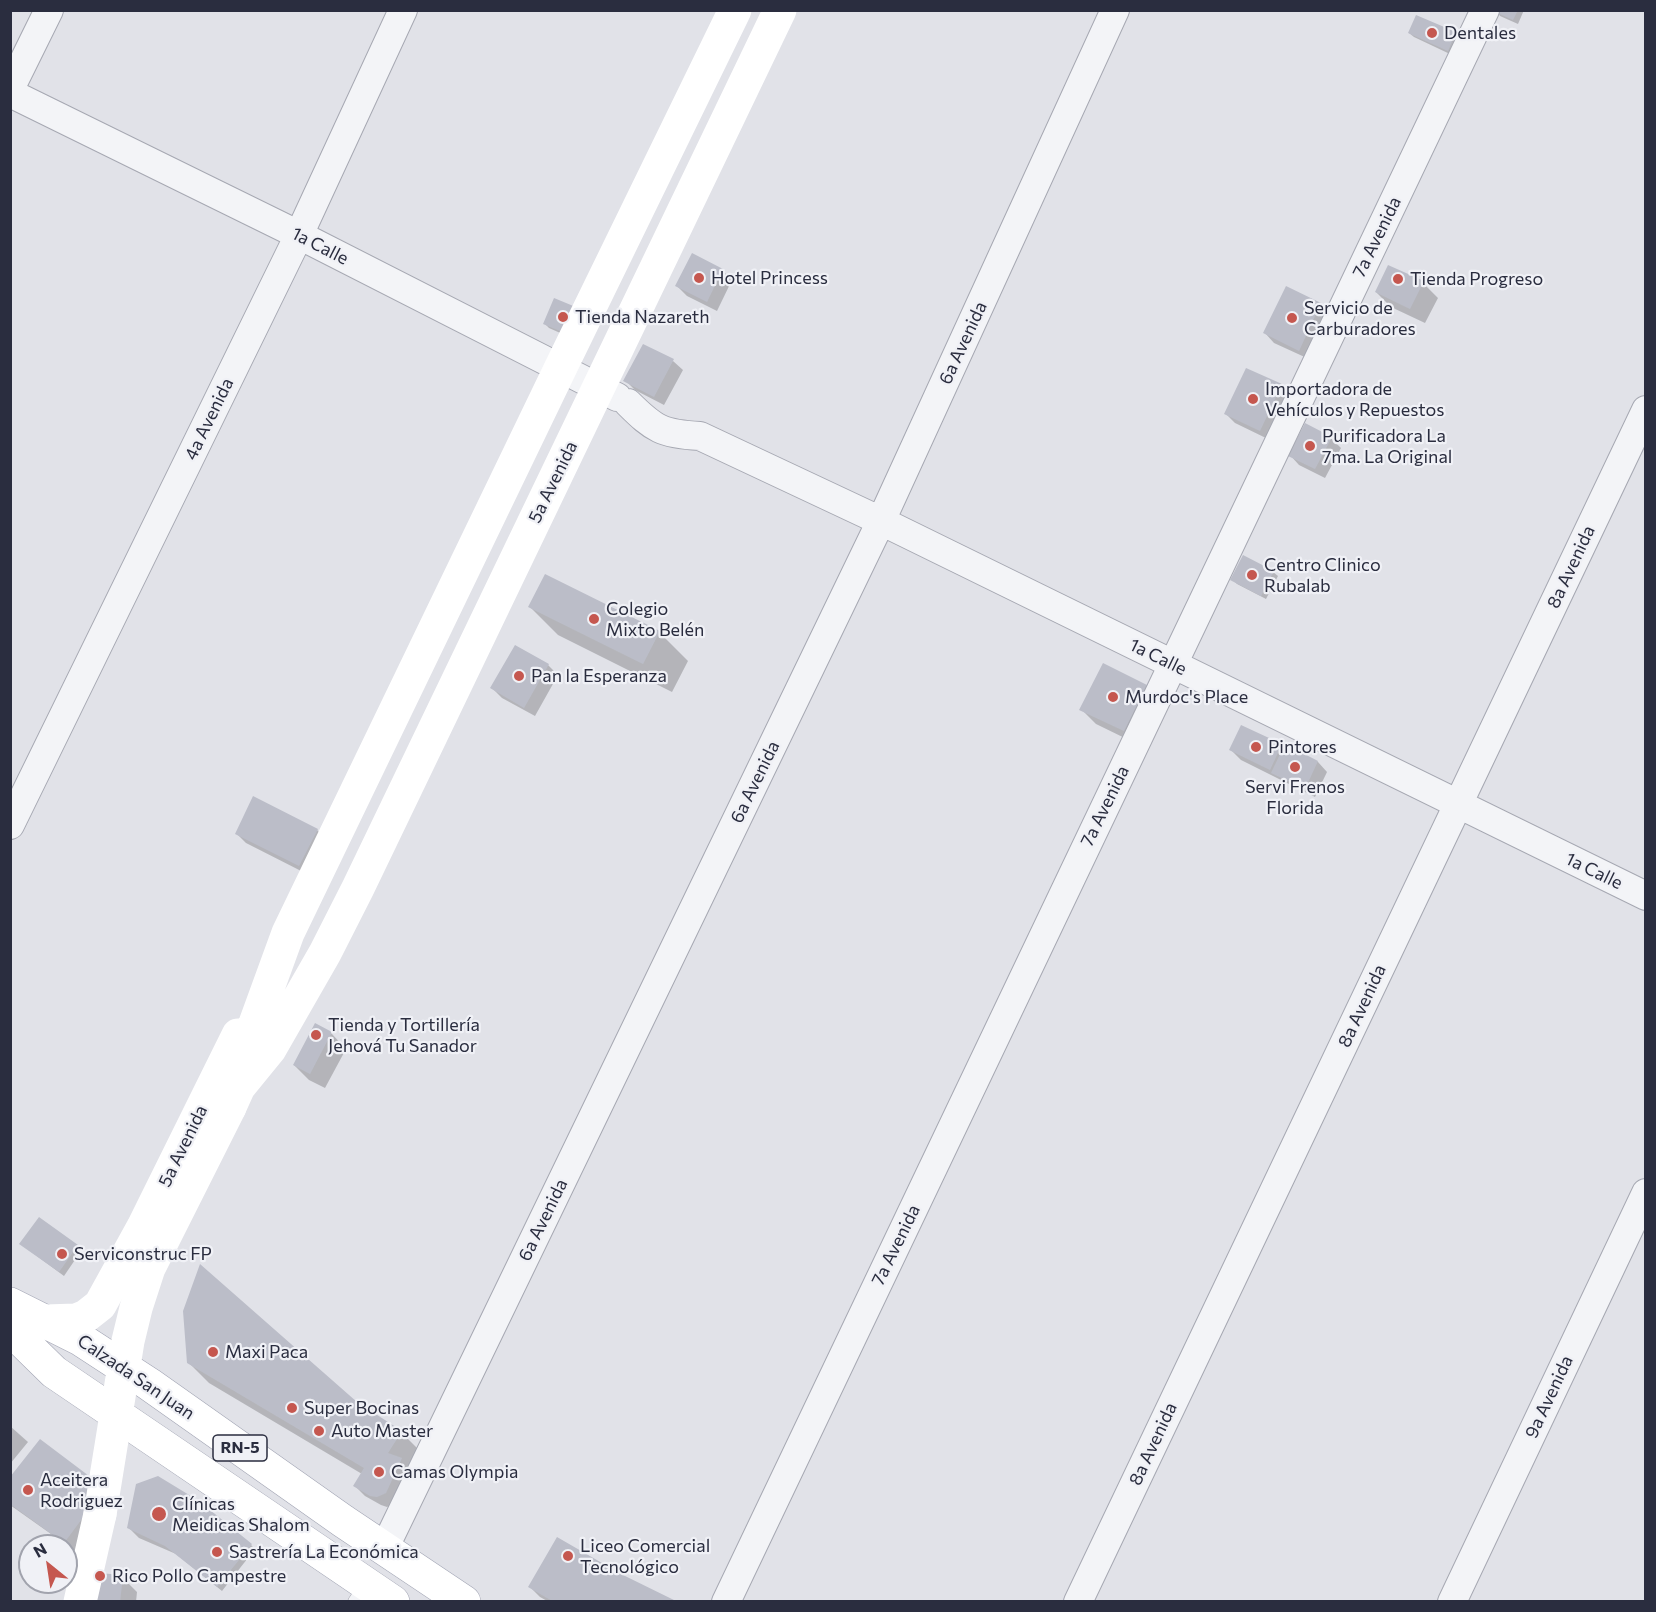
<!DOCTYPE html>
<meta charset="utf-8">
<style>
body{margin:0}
#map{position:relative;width:1656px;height:1612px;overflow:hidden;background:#e1e2e8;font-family:Commissioner,sans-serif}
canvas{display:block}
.frame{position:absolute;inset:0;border:12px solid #2a2d3f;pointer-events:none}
.north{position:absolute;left:18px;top:1534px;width:60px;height:60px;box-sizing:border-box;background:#f0f1f6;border:2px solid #a1a3ad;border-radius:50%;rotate:330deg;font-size:16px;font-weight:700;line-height:24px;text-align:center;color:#2a2d3f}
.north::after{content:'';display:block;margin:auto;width:21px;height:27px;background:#c5574f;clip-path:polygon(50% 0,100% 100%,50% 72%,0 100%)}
</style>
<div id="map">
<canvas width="1656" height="1612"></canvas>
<div class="frame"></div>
<div class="north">N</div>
</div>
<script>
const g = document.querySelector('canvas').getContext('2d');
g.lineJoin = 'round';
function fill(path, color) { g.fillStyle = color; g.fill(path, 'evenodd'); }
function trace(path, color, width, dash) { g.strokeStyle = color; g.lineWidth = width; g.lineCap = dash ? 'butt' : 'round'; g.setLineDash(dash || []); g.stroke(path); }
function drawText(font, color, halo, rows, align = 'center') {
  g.font = font + ' Commissioner,sans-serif'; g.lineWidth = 4.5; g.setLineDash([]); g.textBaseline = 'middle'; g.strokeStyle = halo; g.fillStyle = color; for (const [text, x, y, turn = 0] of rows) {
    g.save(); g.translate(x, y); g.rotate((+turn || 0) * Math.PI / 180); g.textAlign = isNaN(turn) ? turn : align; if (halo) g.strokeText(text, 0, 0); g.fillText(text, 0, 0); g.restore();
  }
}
fill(new Path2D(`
 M1496,10H1524L1518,24L1500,16Z
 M1417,17L1455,34L1460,38L1452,55L1414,37L1409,33Z
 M722,270L732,280L717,311L687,296L677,286Z
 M1423,283L1438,298L1425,323L1391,307L1376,292Z
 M555,300L576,340L549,328L545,324Z
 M1320,304L1330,314L1309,359L1274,343L1265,333Z
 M673,361L683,370L664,405L635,390L625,380Z
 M1281,386L1291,395L1270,440L1235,423L1225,413Z
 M1331,438L1341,448L1325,478L1299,465L1290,455Z
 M1273,572L1278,576L1266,599L1237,584L1232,579Z
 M546,576L659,632L688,661L672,692L558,635L530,607Z
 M548,665L558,675L535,716L502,698L492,688Z
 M1146,686L1161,701L1139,745L1096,724L1081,709Z
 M1281,745L1284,748L1285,746L1318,762L1327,772L1315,797L1241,760L1231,750Z
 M317,830L327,840L309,875L246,843L236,833Z
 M315,1025L332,1034L346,1049L325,1088L309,1080L294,1065Z
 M77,1246L81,1251L64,1276L26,1248Z
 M189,1363L356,1403L401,1432L421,1452L396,1503L387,1507L381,1505L365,1496L355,1486L362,1474L209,1383Z
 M10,1426L28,1442L10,1464Z
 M10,1479L104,1489L75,1551L10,1505Z
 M129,1528L251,1545L255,1549L222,1591L176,1554L139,1538Z
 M621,1575L675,1602H549L540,1597L530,1587Z
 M122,1577L137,1592L136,1602H97Z`), '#0003');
fill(new Path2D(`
 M1491,10H1518L1513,20Z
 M1416,15L1456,32L1448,51L1408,33Z
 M692,253L723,269L707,302L675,286Z
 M1388,265L1424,281L1410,309L1375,292Z
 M1286,286L1321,303L1299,351L1263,333Z
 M554,298L583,310L572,336L543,324Z
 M643,344L674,359L654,397L623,381Z
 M1246,368L1282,384L1260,431L1224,414Z
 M1305,423L1332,437L1315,469L1288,456Z
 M1243,555L1274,571L1261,596L1230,580Z
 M545,574L660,631L643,664L528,607Z
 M515,645L549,664L524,708L490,688Z
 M1103,663L1147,685L1124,731L1079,710Z
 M1241,725L1282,744L1270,770L1229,750Z
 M1285,744L1318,761L1305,789L1271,773Z
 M253,796L318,829L299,866L235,834Z
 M315,1023L332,1032L310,1074L293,1065Z
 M39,1217L78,1245L59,1272L19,1244Z
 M200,1264L357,1402L402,1431L388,1453L402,1458L386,1493L377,1497L370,1496L353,1486L364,1468L187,1363L183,1311Z
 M40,1439L105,1488L64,1543L10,1504V1477Z
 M158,1476L199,1501L252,1544L217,1587L165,1546L127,1528L136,1484Z
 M557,1537L621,1574L678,1602H554L528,1587Z
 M99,1573L123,1575L120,1602H96Z`), '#bbbdc8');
const lane = new Path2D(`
 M355,1602L367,1584`);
const street = new Path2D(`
 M10,89L49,10
 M10,93L299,235L617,397
 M628,403C654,429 662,434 700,436L881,521L1646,896
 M10,825L299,235L403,10
 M384,1549L881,521L1115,10
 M726,1602L1485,10
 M1078,1602L1646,410
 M1452,1602L1646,1193`);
const primary = new Path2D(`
 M10,1304L80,1339L149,1384L343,1521L464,1602
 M10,1329L54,1372L393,1602`);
trace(lane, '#a6a8b2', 15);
trace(street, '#a6a8b2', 30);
trace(primary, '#a1a4b3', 34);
trace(lane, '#f3f4f7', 14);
trace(street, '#f3f4f7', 28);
trace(new Path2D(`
 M241,1080L249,1040L288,933L560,369L735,10
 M230,1107L239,1087L270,1049L325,953L358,888L780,10
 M46,1321L76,1320L86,1316L100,1305L143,1227L238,1035
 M80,1602L100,1514`), '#fff', 33);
trace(primary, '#fff', 33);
trace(new Path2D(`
 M100,1514L128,1341L136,1308L149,1268L230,1107`), '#fff', 33);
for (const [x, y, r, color] of [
 [1432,33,6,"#c5574f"],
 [699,278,6,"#c5574f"],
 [1398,279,6,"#c5574f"],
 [563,317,6,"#c5574f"],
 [1292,318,6,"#c5574f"],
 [1253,399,6,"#c5574f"],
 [1310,446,6,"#c5574f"],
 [1252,575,6,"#c5574f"],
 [594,619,6,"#c5574f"],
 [519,676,6,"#c5574f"],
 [1113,697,6,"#c5574f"],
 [1256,747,6,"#c5574f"],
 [1295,767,6,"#c5574f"],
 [316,1035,6,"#c5574f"],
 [62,1254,6,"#c5574f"],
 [213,1352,6,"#c5574f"],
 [292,1408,6,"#c5574f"],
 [319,1431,6,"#c5574f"],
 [379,1472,6,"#c5574f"],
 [28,1490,6,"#c5574f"],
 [159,1514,8,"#c5574f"],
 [217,1552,6,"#c5574f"],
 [568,1556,6,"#c5574f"],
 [100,1576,6,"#c5574f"]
]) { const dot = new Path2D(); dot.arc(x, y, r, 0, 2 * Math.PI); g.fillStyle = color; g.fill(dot); trace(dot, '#f0f1f6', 2); }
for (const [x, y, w] of [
 [240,1448,54]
]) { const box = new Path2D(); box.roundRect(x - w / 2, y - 13, w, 26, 4.5); g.fillStyle = '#f0f1f6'; g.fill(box); trace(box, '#2a2d3f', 1.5); }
drawText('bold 16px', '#2a2d3f', null, [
 ["RN-5",240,1448]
]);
drawText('18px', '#2a2d3f', '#f0f1f6', [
 ["Dentales",1444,33],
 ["Hotel Princess",711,278],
 ["Tienda Progreso",1410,279],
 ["Servicio de",1304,308],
 ["Carburadores",1304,329],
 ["Tienda Nazareth",575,317],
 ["Importadora de",1265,389],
 ["Vehículos y Repuestos",1265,410],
 ["Purificadora La",1322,436],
 ["7ma. La Original",1322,457],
 ["Centro Clinico",1264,565],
 ["Rubalab",1264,586],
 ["Colegio",606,609],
 ["Mixto Belén",606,630],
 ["Pan la Esperanza",531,676],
 ["Murdoc's Place",1125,697],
 ["Pintores",1268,747],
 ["Servi Frenos",1295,787,"center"],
 ["Florida",1295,808,"center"],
 ["Tienda y Tortillería",328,1025],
 ["Jehová Tu Sanador",328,1046],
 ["Serviconstruc FP",74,1254],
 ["Maxi Paca",225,1352],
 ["Super Bocinas",304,1408],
 ["Auto Master",331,1431],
 ["Camas Olympia",391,1472],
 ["Aceitera",40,1480],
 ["Rodriguez",40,1501],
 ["Clínicas",172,1504],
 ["Meidicas Shalom",172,1525],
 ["Liceo Comercial",580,1546],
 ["Tecnológico",580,1567],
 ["Sastrería La Económica",229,1552],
 ["Rico Pollo Campestre",112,1576]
], 'left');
drawText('18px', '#2a2d3f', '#f0f1f6', [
 ["7a Avenida",1377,237,-64],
 ["1a Calle",320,246,27],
 ["6a Avenida",963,343,-65],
 ["4a Avenida",209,419,-64],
 ["5a Avenida",553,482,-64],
 ["8a Avenida",1571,567,-65],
 ["1a Calle",1158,657,26],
 ["6a Avenida",755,782,-64],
 ["7a Avenida",1105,806,-64],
 ["1a Calle",1594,871,26],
 ["8a Avenida",1362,1006,-65],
 ["5a Avenida",183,1146,-64],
 ["6a Avenida",543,1220,-64],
 ["7a Avenida",896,1245,-64],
 ["Calzada San Juan",136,1377,34],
 ["9a Avenida",1549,1397,-65],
 ["8a Avenida",1153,1444,-65]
]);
</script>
